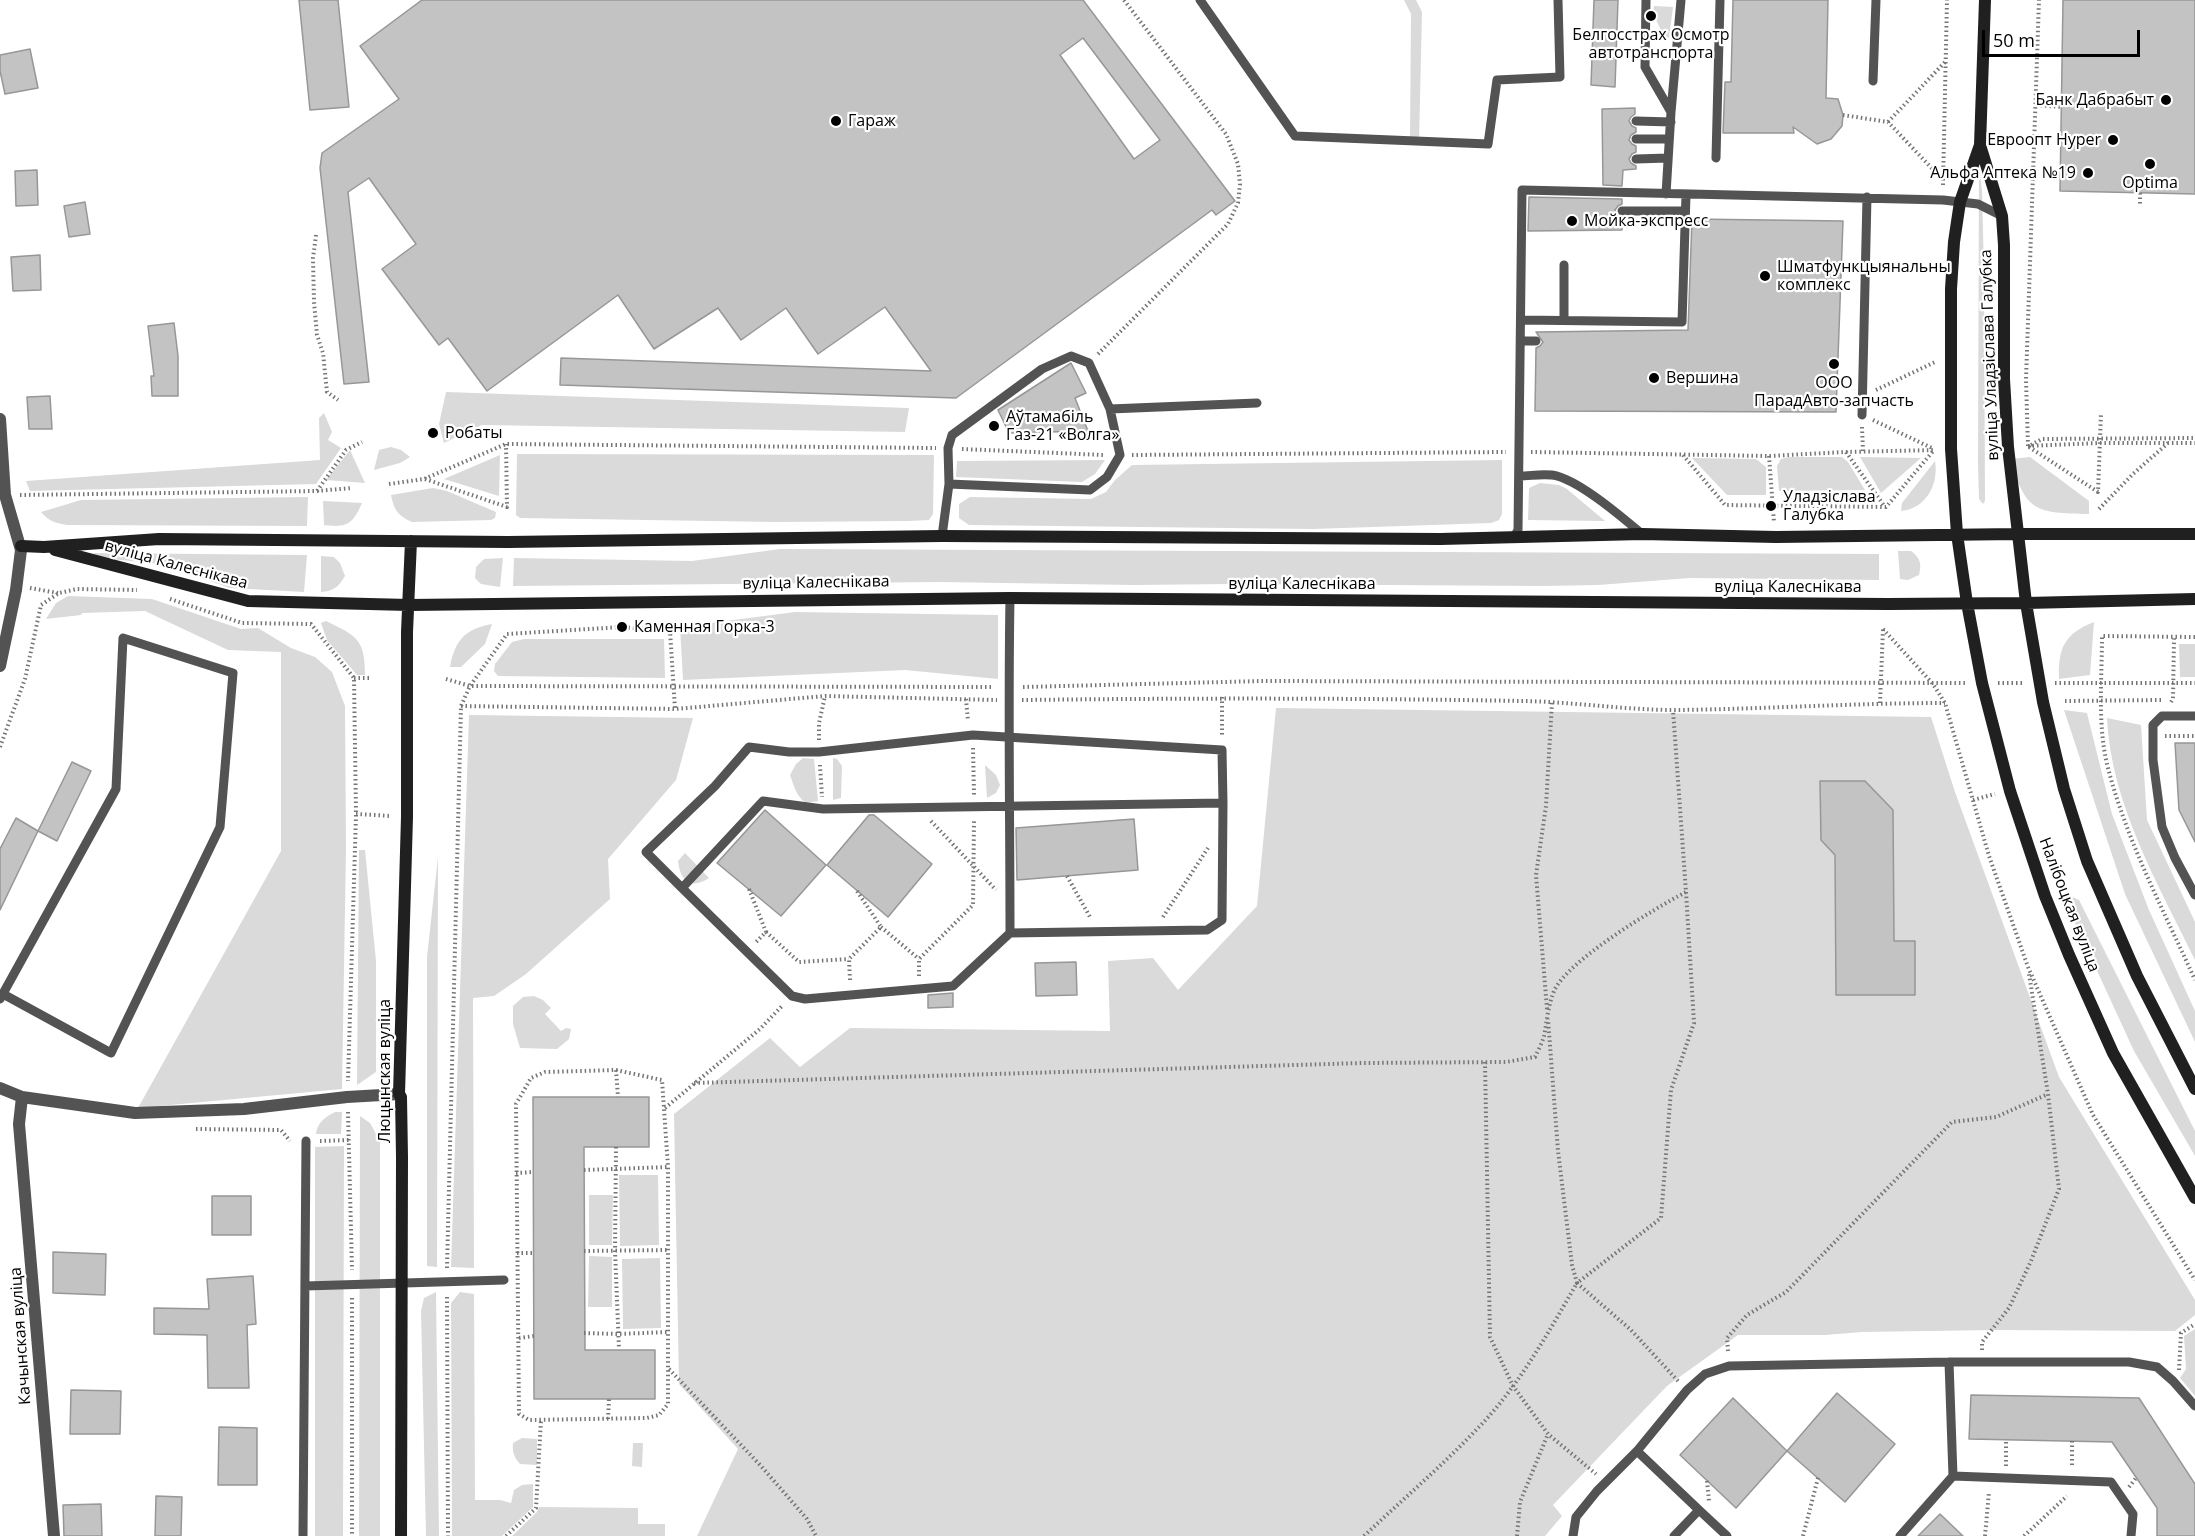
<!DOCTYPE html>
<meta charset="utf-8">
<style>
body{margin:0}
#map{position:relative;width:2195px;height:1536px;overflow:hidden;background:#fff;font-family:"Open Sans",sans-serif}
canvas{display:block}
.scale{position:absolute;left:1982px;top:30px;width:158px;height:27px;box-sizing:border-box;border:3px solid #000;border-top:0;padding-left:8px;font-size:18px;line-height:21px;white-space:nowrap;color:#000;-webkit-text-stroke:4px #fff;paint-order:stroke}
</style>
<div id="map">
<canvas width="2195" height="1536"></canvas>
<div class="scale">50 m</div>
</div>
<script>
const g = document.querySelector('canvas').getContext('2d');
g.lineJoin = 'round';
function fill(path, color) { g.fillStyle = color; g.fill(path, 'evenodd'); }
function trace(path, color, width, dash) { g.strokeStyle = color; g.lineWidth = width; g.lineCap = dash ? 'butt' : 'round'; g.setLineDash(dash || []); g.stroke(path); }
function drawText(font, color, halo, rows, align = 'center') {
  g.font = font + ' "Open Sans",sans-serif'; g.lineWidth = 4.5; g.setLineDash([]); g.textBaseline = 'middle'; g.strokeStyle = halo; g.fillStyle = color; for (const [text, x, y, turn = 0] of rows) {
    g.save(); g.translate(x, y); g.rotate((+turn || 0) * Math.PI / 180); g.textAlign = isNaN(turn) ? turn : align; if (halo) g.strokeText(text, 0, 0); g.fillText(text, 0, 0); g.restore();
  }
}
fill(new Path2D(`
 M1404,0H1416L1422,12L1419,142L1410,138L1411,14Z
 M1654,6L1673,7L1669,38L1663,35L1653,13Z
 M1979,164L1982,191L1984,273L1985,501L1983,504L1979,499L1978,463Z
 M446,392L909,408L905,432L482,425L444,443L439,424Z
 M324,413L332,432L328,440L341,448L316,484L30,491L26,481L320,460L319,418Z
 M391,447L401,450L410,457L400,463L374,470L379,450Z
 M350,450L365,483L326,480Z
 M517,454L934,455L933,514L929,520L908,521L775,522L520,518L516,515Z
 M500,455L499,496L444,479Z
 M1789,457H1842L1848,462L1865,490L1779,491L1777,466L1781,459Z
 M1860,457L1921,458L1881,493Z
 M2030,457L2089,501V514C2036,513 2025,512 2011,459Z
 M1692,458L1756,459L1766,467V495H1727Z
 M1105,460L1095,474L1082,482L956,477L957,461Z
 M1502,460V514L1499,520L1491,523L1313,529L969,525L959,518V504L970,497L1091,499L1106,492L1115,480L1132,465Z
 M1935,461C1939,484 1926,509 1901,511L1902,503Z
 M1540,483L1559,485L1567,489L1605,521L1528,520L1529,488Z
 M433,488L447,491L496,512L495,518L491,520L412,522C398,516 394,510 391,495Z
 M308,497L307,526L67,525C56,523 48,521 41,512L81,500Z
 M323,501L362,503C353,524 347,528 324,525Z
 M780,549L1879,554V580L1690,578L1598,585L1543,586L1230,584L1133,585L940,582L513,586L514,558L692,561Z
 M1898,551H1911C1920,558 1922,563 1919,575L1908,580L1900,579Z
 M93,553L307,555L304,592L230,588L161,564L101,558Z
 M321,556L334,557L340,563L345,576C339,587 333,591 321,592Z
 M503,558L500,587L481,584L475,578L476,567L484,559Z
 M68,596L152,599L241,629L258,628L291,648L315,657L332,672L345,706L346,848L342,1089L138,1108L281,851V652L228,650L145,611L82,613L81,615L46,619L56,603Z
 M795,612L998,615V679L905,670L683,680L680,627Z
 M326,621C357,636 365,639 365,675H357L327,640L321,623Z
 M2094,622L2090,675L2059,679C2058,648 2064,634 2094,622Z
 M492,624L485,644L461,667H450C455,640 465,629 492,624Z
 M524,639H664L665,678L498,676L494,671L495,664L512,642Z
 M2179,644H2195V677H2180Z
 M1276,708L1931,717L1955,792L2059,1077L2195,1300V1315L2175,1331L1995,1330L1862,1332L1825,1335H1738L1667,1386L1553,1505L1562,1516L1545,1536H697L738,1449L679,1384L674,1114L770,1038L800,1067L850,1028L1110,1031L1108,961L1153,958L1178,990L1257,906Z
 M2064,710L2087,713L2112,814L2149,910L2195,1011V1042L2125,894Z
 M469,715L693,718L676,780L608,859L610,899L526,974L494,996L473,998L474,1268L451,1267Z
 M2107,718L2141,725L2147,820L2195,922V960C2158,884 2111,804 2107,718Z
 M803,758L814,759L818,801L806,803C796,796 794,786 790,775L796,764Z
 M833,758L837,759L842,766L841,798L833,800Z
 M985,765L996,775L1000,785L996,793L987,798Z
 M359,850H365L376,961V1072L357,1085Z
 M685,853L709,878C691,890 680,881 678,861Z
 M438,857L437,1267L427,1266V957Z
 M2068,895L2079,900L2195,1131V1156L2134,1051L2070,912Z
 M534,996L543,1000L551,1008L545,1014L561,1031L566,1028L571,1029L569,1039L557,1049L520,1048L513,1024V1006L523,997Z
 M335,1112H342L341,1134H316C317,1123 325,1117 335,1112Z
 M360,1116L370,1123L380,1141V1536H359Z
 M344,1146L343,1536H315V1147Z
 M619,1175H658L659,1245L620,1246Z
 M589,1195H613L612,1245H589Z
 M589,1256L612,1257V1307H588Z
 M660,1258L661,1328L623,1329L622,1259Z
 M436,1292L439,1536H426L421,1311L424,1298Z
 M460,1292L474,1294L475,1500H500L511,1503L514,1490L522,1485L533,1484V1507L502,1536H452L451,1303Z
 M2195,1329V1396L2180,1378L2186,1369L2184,1336Z
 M522,1438L537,1439V1465L520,1464C514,1457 512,1452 513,1443Z
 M633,1443H643L642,1467L632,1466Z
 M539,1507L638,1508V1524H665V1536H512L537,1512Z`), '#dadada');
const building = new Path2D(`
 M299,0H338L349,107L310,110Z
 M422,0H1083L1235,201L1216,215L1212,210L956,398L560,385L561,358L931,371L885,307L818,354L786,308L741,340L718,308L654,349L618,295L487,391L448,338L439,345L382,269L416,244L369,178L348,192L369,382L344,384L320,168L322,153L399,99L360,46ZM1083,38L1160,140L1134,159L1060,55Z
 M1594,0H1618L1615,87L1591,85Z
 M1733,0H1828L1826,98L1838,99L1843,115L1842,126L1831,139L1817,144L1793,127L1794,133H1723L1725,82H1731Z
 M2063,0H2195V194L2060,191Z
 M30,49L38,88L5,94L0,71V55Z
 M1635,108V114L1631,117L1629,121L1632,126L1636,128V132L1631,135L1629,140L1632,144L1636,146V152L1632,154L1629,159L1631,163L1636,166V169L1623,170L1622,186L1603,185L1602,109Z
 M37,170L38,205L16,206L15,171Z
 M1529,197L1622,199V204L1618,206L1615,210L1617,215L1622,218V230L1528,231Z
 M85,202L90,234L69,237L64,206Z
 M1692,219L1843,221L1836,412L1535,411L1536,348L1540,346L1543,342L1536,332L1688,330Z
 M40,255L41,290L13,291L11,257Z
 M174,323L178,356V396H152L151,376H154L148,326Z
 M1071,363L1086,393L1075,398L1088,431L1009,433L998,410Z
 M50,396L52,429H29L27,397Z
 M2175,743H2195V842L2179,810Z
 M72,762L91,771L57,841L38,831Z
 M1820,781H1865L1893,810L1894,941H1915V995H1836L1835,855L1821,840Z
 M765,810L826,865L781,916L717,863Z
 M869,815H874L932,864L888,917L827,865Z
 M16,818L38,831L0,910V849Z
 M1134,819L1138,870L1017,880L1016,828Z
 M1076,962L1077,995L1036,996L1035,963Z
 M953,993V1007L928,1008V995Z
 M533,1097H649V1147H584L585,1350H655V1399H534Z
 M212,1196H251V1235H212Z
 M53,1252L106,1254L105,1295L53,1293Z
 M253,1276L256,1324L247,1325L249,1388H208L207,1335L154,1334V1308L209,1309L207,1279Z
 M71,1390L121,1391L120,1434H70Z
 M1837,1393L1895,1444L1845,1502L1787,1451Z
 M1971,1395L2139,1398L2195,1484V1536H2157V1508L2112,1442L1969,1439Z
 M1733,1398L1787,1451L1736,1508L1680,1455Z
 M219,1427L257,1428V1485H218Z
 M156,1496L182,1497L181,1536H155Z
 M101,1504L102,1536H64L63,1505Z
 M1940,1514L1963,1536H1918Z`);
fill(building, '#c3c3c3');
trace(building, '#979797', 1.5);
trace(new Path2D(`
 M2036,105L2062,107
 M1843,115L1888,122L1942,179
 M1888,122L1945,62
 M1943,185L1947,0
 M2140,193V205
 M316,235L313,258L314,302L317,335L323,353L327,392L338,400
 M1098,354L1228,224L1238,203L1240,184L1238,164L1226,134L1124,0
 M1876,390L1935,362
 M1873,420L1934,449
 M1862,427L1863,451
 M2031,445L2042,439L2195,438
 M2028,446L2026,380L2039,0
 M2028,446L2099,443H2195
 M2029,447L2098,492L2101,413
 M962,449L1104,455
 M1531,452L1769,456L1845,452L1935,450
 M1846,452L1885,507
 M1132,455L1506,452
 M1683,455L1725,505L1886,507L1934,450
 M1769,456L1774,522
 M425,479L507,507L506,444
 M389,484L424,479L506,444L936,448
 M317,491L346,450L362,442
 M20,495L317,491L352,488
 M2099,509L2133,474L2168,443
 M30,588L58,593
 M170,599L242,623L311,624L354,678L356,814L348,1081
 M1883,629L1933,684L1945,703L1989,856L2028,967L2093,1115L2195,1280
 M2195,637L2102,636C2102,679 2097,726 2108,768C2127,842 2164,911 2195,980
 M354,678H371
 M446,679L470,686L994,687
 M1998,683H2023
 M2055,683H2195
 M1023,687L1263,681L1966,683
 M1222,697V737
 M966,699L968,721
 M1022,700C1189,698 1356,698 1523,701C1574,702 1625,710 1676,710C1765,709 1855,703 1945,703
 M2065,701L2161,700
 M2171,702L2173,699L2174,638
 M1880,703L1883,629
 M461,706L675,709L825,696L997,700
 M2165,736H2195
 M819,740V723L825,696
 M0,747L25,679L41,605L59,593L77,589L137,590
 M973,748L974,795
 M820,765L822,797
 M1973,800L1995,794
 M356,814L391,816
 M931,821L996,890
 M1067,876L1090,917
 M749,889L766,932L755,943
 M1163,917L1208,848
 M881,927L919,959
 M766,932L799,962L849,959
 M919,976V959L973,905L974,820
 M850,980L849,959L881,927L857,891
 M1547,1009L1536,875L1546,806L1552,702
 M1485,1062L1490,1337L1513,1386L1548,1434L1596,1474
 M616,1070L662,1080L668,1167V1404L659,1415L647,1418L529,1420L519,1414L516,1104L531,1078L545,1072Z
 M616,1070L618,1097
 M694,1083L1362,1063L1506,1062L1535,1057C1538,1051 1542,1043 1544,1036C1547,1021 1548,1006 1554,991C1568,960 1654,909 1686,892L1673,710
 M665,1108L760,1029L783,1005
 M348,1112L352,1270
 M196,1129L281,1130L290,1141
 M320,1141L349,1140
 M616,1147L615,1251L619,1349
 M584,1170L668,1167
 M516,1173L533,1172
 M584,1251L668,1250
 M517,1253H533
 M447,1268L461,706L470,686L507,634L622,627L670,631L675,709
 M447,1297L448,1536
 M352,1298V1536
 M584,1333L617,1334L669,1332
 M519,1338L534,1336
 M1982,1350V1342L2009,1308L2031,1261L2059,1189L2048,1094L2029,974
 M1728,1351L1727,1338L1747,1315L1786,1292L1952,1122L1996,1117L2048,1094
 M669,1369L761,1466L807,1519L816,1536
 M2179,1370L2181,1333L2195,1324
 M1678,1381L1631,1330L1577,1283L1661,1218L1671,1090L1694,1023L1686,892
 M608,1419L609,1399
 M2072,1441V1467
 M2006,1466V1440
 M1707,1481L1709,1501
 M2129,1487L2136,1478
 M506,1536L536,1508L541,1420
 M1364,1536C1402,1500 1442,1466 1478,1428C1519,1386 1548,1333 1577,1283L1572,1265L1558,1151L1548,1019
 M1517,1536L1520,1502L1548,1434
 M1803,1536L1818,1478
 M1985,1536L1989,1492
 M2024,1536L2067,1496`), '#757575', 4, [1.5, 3]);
trace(new Path2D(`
 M1200,0L1295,136L1488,144L1497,80L1560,77L1558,0
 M1646,0L1645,67L1671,112L1666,194
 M1873,81L1876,0
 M1671,112L1681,0
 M1636,121L1671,122
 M1636,139H1669
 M1716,158L1720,0
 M1636,159L1668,158
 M1622,211H1685
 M1521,320L1682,322L1686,195
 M1564,320V265
 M1522,341H1536
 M1862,415L1867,197
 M1520,476C1531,476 1546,473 1557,476C1582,483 1622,517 1642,534
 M949,484L948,448L952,435L1042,369L1071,356L1089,363L1110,409
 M942,536L949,484L1090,490L1107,477L1120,455L1110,409L1257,403
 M1514,537L1518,530L1522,190L1943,200L1978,204L2002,216
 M2195,716H2162L2153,725V760L2162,827L2175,858L2195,895
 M682,888L792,996L805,999L953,986L1010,933C1010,821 1008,709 1010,598
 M1010,933L1207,930L1222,920L1223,803L823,809L763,801L682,888L646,852L715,786L749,747L789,752H819L973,735L1222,750L1223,803
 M0,999L116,789L123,638L233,673L220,827L111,1053L3,994
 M305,1286L504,1280
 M1637,1451L1699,1510
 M1953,1476L2111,1482L2133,1514L2131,1536
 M303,1536L306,1141
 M1573,1536L1576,1517L1597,1491L1637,1451L1687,1390L1705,1374L1729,1366L1949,1362
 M1674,1536L1699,1510L1727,1536
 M1900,1536L1953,1476L1949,1362H2129L2157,1367L2173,1381L2195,1406`), '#535353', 9);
trace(new Path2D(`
 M0,419L5,495L21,550L16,590L0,666
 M0,1088L22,1097L135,1113L244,1109L347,1097L399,1094
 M22,1097L19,1124L54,1536`), '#535353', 12);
trace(new Path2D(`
 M1985,0L1980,145L1960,202L1954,242L1951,289V449L1957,534L1967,603L1982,683L2010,791L2045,896L2069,955L2113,1053L2195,1198
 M1980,145L2002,216L2004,245V379L2008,447L2026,603L2043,702L2064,789L2087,861L2137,976L2195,1089
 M21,546L44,547L159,539L508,542L942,536L1440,539L1642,534L1776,537L2017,534H2195
 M55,550L248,601L409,605L1010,598L1888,604L2026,603L2195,599
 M401,1536L402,1157L401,1097L399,1094L407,817V632L411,541`), '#202020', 12);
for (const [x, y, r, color] of [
 [1651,16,6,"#000"],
 [2166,100,6,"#000"],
 [836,121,6,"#000"],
 [2113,140,6,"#000"],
 [2150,164,6,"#000"],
 [2088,173,6,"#000"],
 [1572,221,6,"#000"],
 [1765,276,6,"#000"],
 [1834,364,6,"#000"],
 [1654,378,6,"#000"],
 [994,426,6,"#000"],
 [433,433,6,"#000"],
 [1771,506,6,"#000"],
 [622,627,6,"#000"]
]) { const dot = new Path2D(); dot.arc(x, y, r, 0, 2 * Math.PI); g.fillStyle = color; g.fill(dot); trace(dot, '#fff', 2); }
drawText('16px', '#000', '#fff', [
 ["Белгосстрах Осмотр",1651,35,"center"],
 ["автотранспорта",1651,53,"center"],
 ["Банк Дабрабыт",2154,100,"right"],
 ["Гараж",848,121],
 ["Евроопт Hyper",2101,140,"right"],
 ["Альфа Аптека №19",2076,173,"right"],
 ["Optima",2150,183,"center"],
 ["Мойка-экспресс",1584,221],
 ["Шматфункцыянальны",1777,267],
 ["комплекс",1777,285],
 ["Вершина",1666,378],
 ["ООО",1834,383,"center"],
 ["ПарадАвто-запчасть",1834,401,"center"],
 ["Аўтамабіль",1006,417],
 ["Газ-21 «Волга»",1006,435],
 ["Робаты",445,433],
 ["Уладзіслава",1783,497],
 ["Галубка",1783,515],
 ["Каменная Горка-3",634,627]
], 'left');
drawText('16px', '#000', '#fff', [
 ["вуліца Уладзіслава Галубка",1990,355,-92],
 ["вуліца Калеснікава",176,565,15],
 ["вуліца Калеснікава",816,583,-1],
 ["вуліца Калеснікава",1302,584],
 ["вуліца Калеснікава",1788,587],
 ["Налібоцкая вуліца",2069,905,69],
 ["Люцынская вуліца",385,1071,-90],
 ["Качынская вуліца",21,1336,-94]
]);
</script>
